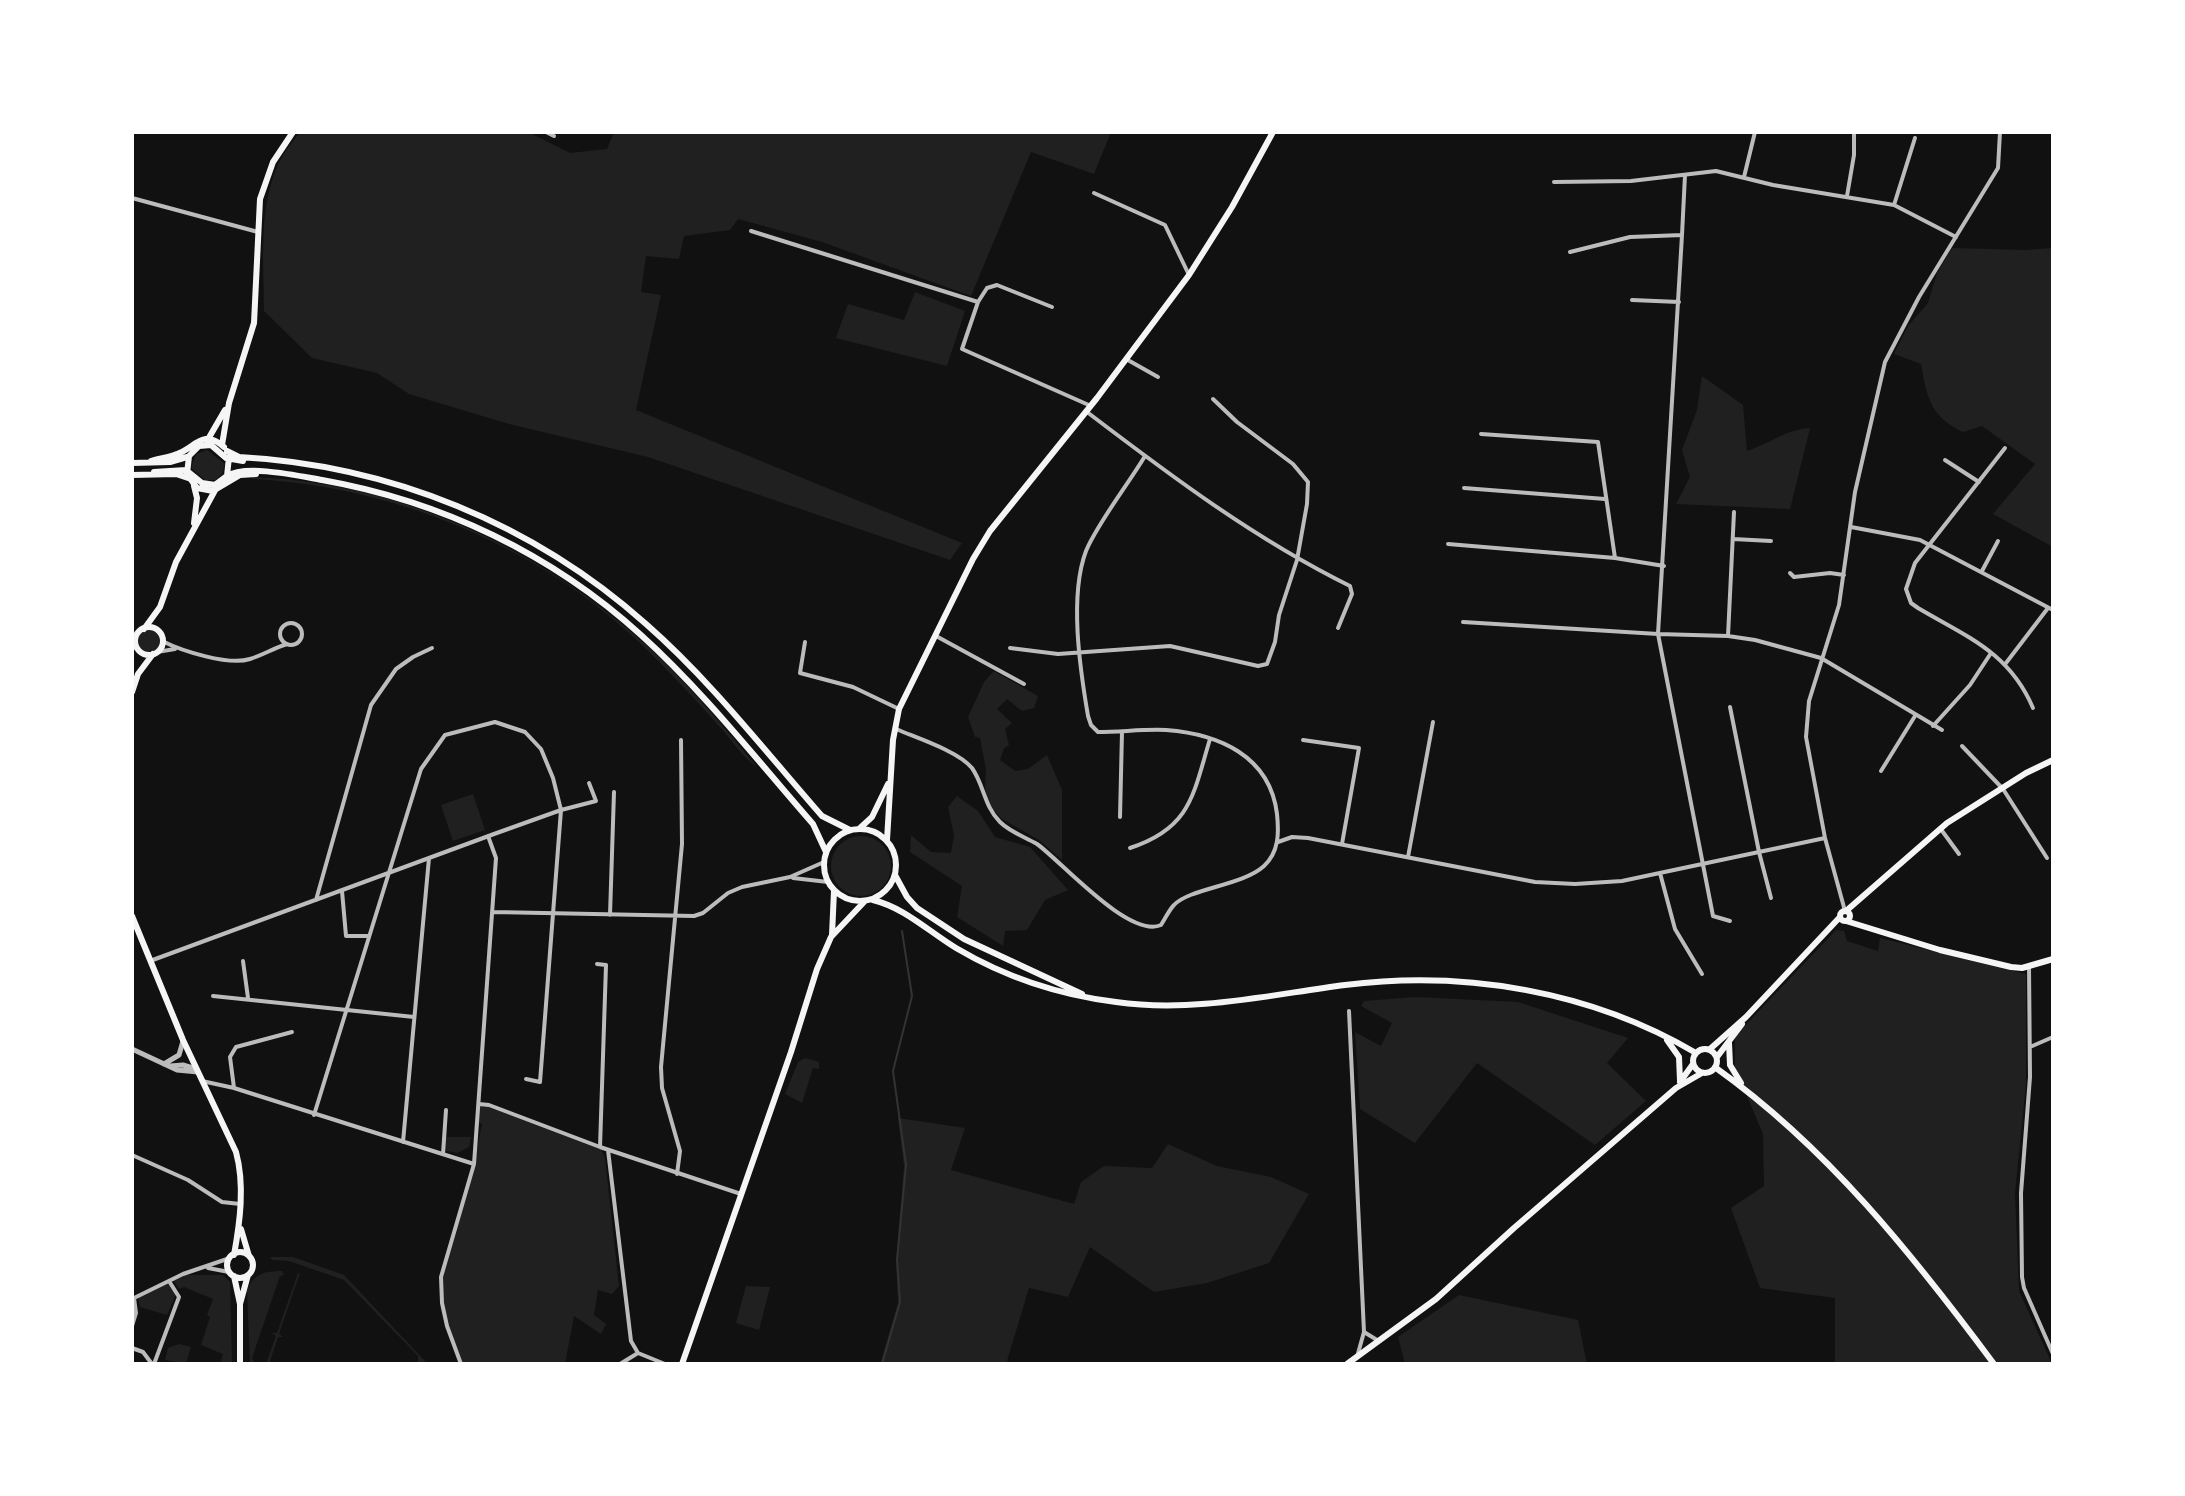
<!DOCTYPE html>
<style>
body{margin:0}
#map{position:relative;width:2185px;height:1496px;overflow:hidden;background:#111;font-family:Commissioner,sans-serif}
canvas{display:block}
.frame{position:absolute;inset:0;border:134px solid #fff;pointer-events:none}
</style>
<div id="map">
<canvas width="2185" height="1496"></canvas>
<div class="frame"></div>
</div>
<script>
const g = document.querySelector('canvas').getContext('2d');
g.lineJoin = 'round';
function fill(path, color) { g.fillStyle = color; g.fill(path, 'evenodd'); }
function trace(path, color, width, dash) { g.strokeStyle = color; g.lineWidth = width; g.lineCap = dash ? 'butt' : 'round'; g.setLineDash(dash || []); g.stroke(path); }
fill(new Path2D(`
 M300,132H528L570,153L607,149L614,132H1111L1094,174L1031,152L971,296L822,242L738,219L730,230L684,236L679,259L646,256L641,292L661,295L636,410L962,543L950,560L648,457L509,424L409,394L377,373L312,358L264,311C264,262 257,202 282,157C287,148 294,140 300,132Z
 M1952,248L2025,250L2053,248V547L1993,514L2035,464L1982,426L1963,432C1930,416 1927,398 1921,364L1894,354L1908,326L1928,303L1937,273Z
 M915,292L965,311L947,366L836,338L848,304L904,320Z
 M1702,376L1743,405L1747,451C1769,444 1787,429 1810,428L1790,509L1676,504L1690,477L1682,450L1697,410Z
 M207,450L225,464L222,474L215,480H205L191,468L196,454Z
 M253,477C394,482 531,544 637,637C681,675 719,721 756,766C743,758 731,739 719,726C694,698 667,669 639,642C537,545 393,486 252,479Z
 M136 641a13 13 0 1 1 26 0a13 13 0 1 1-26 0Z
 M994,671L1038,696L1034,708L1022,711L1007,699L997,709L1012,723L1005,729L1009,745L1004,748L1000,760L1015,771L1028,769L1047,755L1062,790V860L1039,840L1002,819L988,804L985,787L986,770L980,738L975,737L968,717L984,682Z
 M473,794L485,830L453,841L441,805Z
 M957,796L978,811L995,837L1030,847L1068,890L1045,900L1027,930L1005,931L1003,946L957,917L962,886L910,852L911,835L931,852L951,853L954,835L948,807Z
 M831 866a30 30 0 1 1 60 0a30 30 0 1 1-60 0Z
 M1836,930L1844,931L1847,941L1878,951L1880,938L2026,974V1084L2015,1193L2019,1291L2052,1364H1835V1298L1760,1288L1731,1208L1764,1186L1763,1134L1735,1068V1036Z
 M1416,997L1518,1002L1628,1038L1607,1063L1646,1101L1595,1145L1477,1063L1415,1143L1360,1109L1355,1032L1381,1046L1392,1023L1361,1006L1364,1001Z
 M805,1058L819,1062V1069L813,1068L802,1103L785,1094L798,1062Z
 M479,1104L489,1105L600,1147L605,1158L619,1286L612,1294L598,1290L594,1315L606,1324L601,1334L574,1316L565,1364H461L447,1326L442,1303L441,1277L474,1164L482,1124L478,1122Z
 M898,1118L965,1128L951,1170L1074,1204L1081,1182L1104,1166L1152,1168L1168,1144L1217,1166L1271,1177L1309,1194L1269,1263L1207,1283L1154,1292L1090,1247L1068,1297L1029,1288L1007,1361L1015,1364H880L898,1303L896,1260L904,1166Z
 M443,1137H471L469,1147L457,1153L443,1150Z
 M270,1257H293L344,1275L425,1361L424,1364H418V1356L344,1280L289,1261L272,1260Z
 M282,1271L284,1275L280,1276L252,1358L255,1364H250L247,1291C253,1274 264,1271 282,1271Z
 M298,1273H300L279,1334L283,1337H278L269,1364H266L276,1336L272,1333H277Z
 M184,1275H223L230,1282L232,1364H220L223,1354L201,1345L210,1317L207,1315L213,1299L184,1287L179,1289L173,1280Z
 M169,1282L176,1294L167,1315L140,1307L138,1297Z
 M746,1286L770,1287L759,1330L736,1323Z
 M1459,1295L1578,1320L1587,1364H1405L1398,1337Z
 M179,1344L191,1347L186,1364L165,1360L168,1348Z`), '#202020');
trace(new Path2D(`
 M882,1364L900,1302L897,1260L906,1165L893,1071L912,996L902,931`), '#333', 2);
trace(new Path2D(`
 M546,132L554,136
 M1744,177L1755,132
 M1554,182L1631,181L1716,171L1773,185L1894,205L1956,237
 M1094,193L1165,225L1189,275
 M1847,196L1854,155V132
 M132,198L258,232
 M1894,205L1915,138
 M751,231L978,302
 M1682,235L1658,634L1713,916L1730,921
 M1570,252L1630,237L1682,235L1685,175
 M1632,300L1679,302
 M1052,307L997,285L987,288L978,302L962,349L1091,406
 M1126,359L1158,377
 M1087,412C1171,476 1255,539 1350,586L1352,594L1338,628
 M1481,434L1598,442L1615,558
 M2005,448L1915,563L1906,589L1911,603L1918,608C1967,637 2009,652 2033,708
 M1945,460L1979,482
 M1464,488L1605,499
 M1851,527L1920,540L2053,610
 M1733,539L1771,541
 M1448,544L1615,558L1664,566
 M1982,571L1998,541
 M1790,573L1794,577L1830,573L1844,575
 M1463,622L1658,634L1728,636L1755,640L1821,658L1942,730
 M280 634a11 11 0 1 1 22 0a11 11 0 1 1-22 0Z
 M936,636L1024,684
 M1728,636L1734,512
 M162,641C182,651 229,666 250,659C263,655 274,648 287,644
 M805,642L800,673L853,687L899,709
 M1010,648L1058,654L1170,646L1258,666L1267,664L1275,642L1279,615L1297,560L1307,504L1308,482L1293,464L1237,422L1213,399
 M157,652L175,649
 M2006,663L2048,608
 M1730,707L1759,852L1771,898
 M1933,726L1970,685L1991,653
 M896,729C917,738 958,751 972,768C984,785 984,806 1000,822C1010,832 1025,837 1037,844C1061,861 1129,939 1161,925C1165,919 1169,910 1174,905C1190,888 1242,886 1264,866C1279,852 1279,833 1277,814C1270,756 1219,734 1166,730C1143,729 1121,732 1098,732L1091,725L1088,716C1080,669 1069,596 1086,551C1097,524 1129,483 1145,456
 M1303,740L1359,748L1342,844
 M1962,746L2003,789L2047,858
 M1881,771L1915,716
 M1120,817L1122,732
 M1940,828L1959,854
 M1278,842L1292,837L1308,838L1535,882L1575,884L1622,881L1825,838
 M1130,848C1191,828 1193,795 1210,739
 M1408,857L1433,722
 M1660,873L1675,929L1702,974
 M793,878L828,882
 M342,891L346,936H368
 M316,900L371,705L396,669L413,657L432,648
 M1845,911L1825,838L1806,737L1809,701L1839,605L1855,492L1885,362L1919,297L1998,168L2000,132
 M493,912L694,916L703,913L728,893L742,887L790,877L824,862
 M610,915L614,792
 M150,961L494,834L561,810L596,801L589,783
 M243,961L248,998
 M597,964L606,965L600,1147
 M2029,966L2030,1077L2021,1193L2022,1277L2024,1288L2053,1354
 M213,996L414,1017
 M1349,1011L1364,1332L1377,1340
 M2030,1047L2053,1037
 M202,1081L234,1088L474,1164
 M234,1088L230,1057L236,1047L292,1032
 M479,1104L489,1105L600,1147L741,1194
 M314,1115L421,769L445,735L495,722L525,732L541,749L553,778L561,810L540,1082L526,1079
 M403,1142L429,858
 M608,1150L631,1341L638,1353L665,1364
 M443,1154L446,1110
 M132,1155L188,1180L222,1202L240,1204
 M677,1174L680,1151L662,1088L661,1067L682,844L681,740
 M208,1268L229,1272
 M132,1299L183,1274L230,1258
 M132,1326L136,1313L134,1298
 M132,1348L143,1352L152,1364
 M1357,1357L1364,1332
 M154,1364L179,1297L169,1281
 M461,1364L447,1326L442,1303L441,1277L474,1164L496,858L488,836
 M620,1364L638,1353`), '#bcbcbc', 4);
trace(new Path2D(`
 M132,1049L177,1070L198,1072
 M164,1064L179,1055L183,1041
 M170,1066L183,1065L196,1069`), '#bcbcbc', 5);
trace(new Path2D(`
 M207,441L225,410
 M222,445L229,403L254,323L260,199L273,162L293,132
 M227,451L239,457C390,465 534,524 646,624C711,681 765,751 822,816L850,830
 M151,461C160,458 169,458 177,454C195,448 203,428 224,447
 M243,461L226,458L211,445L199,446L189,456L187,474L197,488L213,491L240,475L256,474
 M132,463L170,462L187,457
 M186,470L202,483L215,485L227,476L229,457
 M154,472L186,470
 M132,475L176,474L188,478
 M227,476C246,464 299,476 322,480C441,501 552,554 641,635C704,692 757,760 813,824L826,852
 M194,486L197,498L194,523
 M135 641a14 14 0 1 1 28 0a14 14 0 1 1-28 0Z
 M144,629L160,607L176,562L219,483
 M132,692L138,674L153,654
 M860,828L872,817L888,784
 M824 865a36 36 0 1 1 72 0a36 36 0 1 1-72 0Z
 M887,840L893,740L899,709L973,559L990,531L1097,398L1189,275L1232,207L1273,132
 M895,875L907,897L917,908L964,939L1082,994
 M873,900C905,908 928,931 956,948C1005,977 1059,995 1116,1002C1193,1013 1268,995 1345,985C1465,970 1591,991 1696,1053
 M1846,911L1947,823L2026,773L2053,760
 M1840 916a5 5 0 1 1 10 0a5 5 0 1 1-10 0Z
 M132,916L183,1040L236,1152C245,1185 240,1222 234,1255
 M1846,921L1940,950L2011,967L2022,968L2053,959
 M832,935L834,891
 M1667,1040L1679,1057L1680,1081
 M1729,1043L1730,1065L1741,1083
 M1693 1061a12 12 0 1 1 24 0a12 12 0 1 1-24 0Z
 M1710,1049L1746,1017L1840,917
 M1717,1057L1742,1024
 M1716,1068C1827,1147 1913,1255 1994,1364
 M1680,1082L1693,1064
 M241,1229L249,1256
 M227 1265a13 13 0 1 1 26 0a13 13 0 1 1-26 0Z
 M234,1276L240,1304V1364
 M240,1304L248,1275
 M682,1364L791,1052L817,969L831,937L864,902
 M1347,1364L1436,1299L1514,1228L1676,1088L1702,1073`), '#f5f5f5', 6);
</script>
